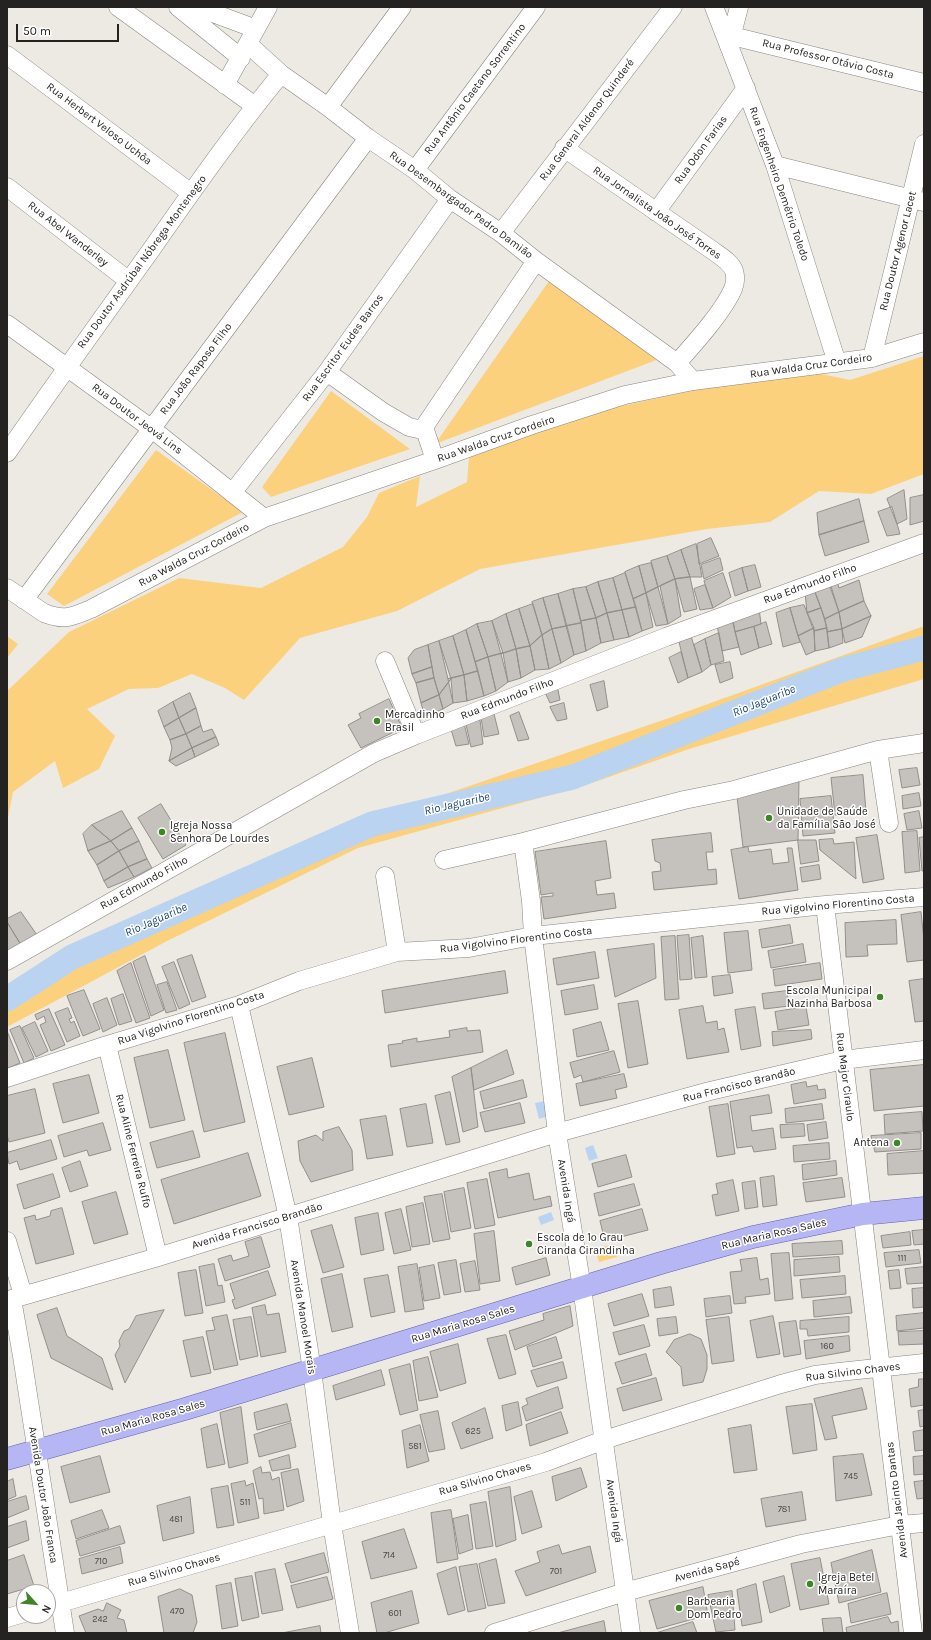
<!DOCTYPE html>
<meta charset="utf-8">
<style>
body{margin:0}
#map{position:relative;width:931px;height:1640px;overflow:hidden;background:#edeae4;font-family:Karla,sans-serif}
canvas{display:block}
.frame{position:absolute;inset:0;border:8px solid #242321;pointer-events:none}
.north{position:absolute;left:16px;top:1584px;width:40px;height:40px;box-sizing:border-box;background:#fff;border:1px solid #a7a7a6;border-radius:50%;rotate:117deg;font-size:11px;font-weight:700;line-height:16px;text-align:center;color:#242321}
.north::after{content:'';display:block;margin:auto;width:14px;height:18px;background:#408428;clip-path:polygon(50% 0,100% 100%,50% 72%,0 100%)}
.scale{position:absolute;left:16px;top:24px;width:103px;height:18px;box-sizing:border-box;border:2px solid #242321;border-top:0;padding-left:5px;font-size:12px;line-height:14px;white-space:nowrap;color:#242321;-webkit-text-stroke:3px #fff;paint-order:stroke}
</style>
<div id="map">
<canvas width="931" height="1640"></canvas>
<div class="frame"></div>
<div class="north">N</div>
<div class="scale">50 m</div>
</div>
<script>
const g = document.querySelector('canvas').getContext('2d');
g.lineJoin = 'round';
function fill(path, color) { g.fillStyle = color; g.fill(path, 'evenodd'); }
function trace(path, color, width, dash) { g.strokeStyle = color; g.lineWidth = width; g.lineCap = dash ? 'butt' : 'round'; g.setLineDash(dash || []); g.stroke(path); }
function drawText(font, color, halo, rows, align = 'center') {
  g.font = font + ' Karla,sans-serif'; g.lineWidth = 3; g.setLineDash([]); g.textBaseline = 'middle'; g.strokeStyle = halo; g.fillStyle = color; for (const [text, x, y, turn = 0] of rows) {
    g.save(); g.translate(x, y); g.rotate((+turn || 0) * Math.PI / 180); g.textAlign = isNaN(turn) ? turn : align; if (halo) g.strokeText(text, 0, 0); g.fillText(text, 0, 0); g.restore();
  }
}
fill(new Path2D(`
 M549,281L659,359L435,444Z
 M924,356V474L871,494L819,491L770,522L707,529L480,569L397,611L300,638L244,700L225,688L192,674L158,688L129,689L87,709L115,736L99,769L63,788L55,761L13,792L7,823V691L69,632L179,578L261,588L343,547L367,517L379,493L420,476L416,507L467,482L469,457L594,412L704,388L807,371L850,380Z
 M331,391L410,449L271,497L262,487Z
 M156,450L243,512L64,606L47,594Z
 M924,626V679L689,749L586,785L358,848L167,941L7,1027V993L96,938L293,846L669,718Z
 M7,636L18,644L7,658Z
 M614,1244L617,1257L599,1262L595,1249Z`), '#fcd17e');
fill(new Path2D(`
 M545,1101L548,1116L539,1119L535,1103Z
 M593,1145L598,1158L589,1161L585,1148Z
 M551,1212L554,1220L541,1225L538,1217Z`), '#bad3f1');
trace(new Path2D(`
 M7,999L72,957L372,824L573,777L841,670L924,648`), '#bad3f1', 25);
const building = new Path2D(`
 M904,490L907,519L897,524L887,499Z
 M924,495V521L910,525V498Z
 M859,499L864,521L819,535L817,513Z
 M892,507L900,534L887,536L878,512Z
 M864,521L869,542L825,556L819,535Z
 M711,538L719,556L699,564L697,544Z
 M696,544L702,577H690L681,550Z
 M681,550L690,577L675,579L667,556Z
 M667,556L675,579L658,587L651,561Z
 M720,558L723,570L704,579L701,565Z
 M651,563L658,587L646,593L639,566Z
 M755,565L761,587L748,591L742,568Z
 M639,566L646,593L633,599L625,572Z
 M742,568L748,591L735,596L729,573Z
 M625,573L636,607L622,610L613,578Z
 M723,573L731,597L713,608L704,581Z
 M690,577L697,609L684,612L675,579Z
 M836,577L839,588L859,580L864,601L839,612L829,580Z
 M613,578L622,610L607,613L598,582Z
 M675,579L681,616L668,624L660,586Z
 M828,581L839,612L825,619L813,587Z
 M598,582L607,613L596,618L586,587Z
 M705,585L713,608L700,610L694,589Z
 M586,587L596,618L581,621L573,589Z
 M658,587L668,624L656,626L646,593Z
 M813,587L821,608L807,613L805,592Z
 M573,589L581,623L566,626L558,594Z
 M646,593L653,627L642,631L633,599Z
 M558,594L567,626L552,629L543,598Z
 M543,598L552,629L542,635L532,602Z
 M864,601L871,616L842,629L839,612Z
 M533,604L542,635L530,646L519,609Z
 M804,605L814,628L798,636L790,608Z
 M636,607L642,631L629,637L622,610Z
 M759,608L761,624L735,632L733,620Z
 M790,608L800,642L783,647L776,613Z
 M821,608L827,628L814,631L807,613Z
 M519,609L530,646L516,649L506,614Z
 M622,610L629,637L614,640L607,613Z
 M839,612L842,629L827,632L825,619Z
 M607,613L614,640L601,643L596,618Z
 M506,614L516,649L501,654L492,621Z
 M871,616L862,637L845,643L842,629Z
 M596,618L601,643L586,651L581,621Z
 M732,619L739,647L722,651L717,625Z
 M492,621L503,653L488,657L477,624Z
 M766,622L772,644L759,648L754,627Z
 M581,623L586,651L574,655L566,626Z
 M477,624L488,657L475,662L466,630Z
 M567,626L574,655L561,663L552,629Z
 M754,627L759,648L741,655L735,632Z
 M814,628L815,651L806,655L798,636Z
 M827,628L829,648L815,651L814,631Z
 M552,629L561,663L549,669L542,635Z
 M842,629L843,643L829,648L827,632Z
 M466,630L478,671L464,675L453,636Z
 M719,633L724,661L711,665L705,639Z
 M542,635L549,669L535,670L530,646Z
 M453,636L464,675L448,679L439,641Z
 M691,636L702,672L688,678L679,642Z
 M705,639L711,665L702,672L694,645Z
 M439,641L451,679L439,695L434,678L428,645Z
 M428,645L432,667L412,674L408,658L414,650Z
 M530,646L535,670L521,678L516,649Z
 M516,649L521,678L508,682L501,654Z
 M681,652L688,678L678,683L669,658Z
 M503,653L508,682L496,691L488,657Z
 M488,657L496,691L484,696L475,662Z
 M730,662L733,678L720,683L715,665Z
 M432,667L434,678L416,683L412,674Z
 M478,671L484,696L467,701L464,675Z
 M464,675L467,701L453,703L448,679Z
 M434,678L439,695L421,703L416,683Z
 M451,679L453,703L443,709L439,695Z
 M604,681L608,707L597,711L590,685Z
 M557,685L560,700L550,703L543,688Z
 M190,693L196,708L179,718L173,702Z
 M439,695L443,709L425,717L421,703Z
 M389,699L402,728L361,748L348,725L361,718L359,714Z
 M173,702L179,718L164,727L158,711Z
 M564,703L567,719L557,721L550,707Z
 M196,708L201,726L186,734L179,718Z
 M493,710L499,734L484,737L481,717Z
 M519,712L529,739L518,741L510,716Z
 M179,718L186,734L170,740L164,727Z
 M480,720L483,744L471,747L466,724Z
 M464,723L469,744L456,746L450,726Z
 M201,726L203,732L212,729L216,737L192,748L186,734Z
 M186,734L192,748L169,761L172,748L170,740Z
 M216,737L219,745L195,757L192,748Z
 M192,748L195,757L176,766L169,761Z
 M917,768L920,785L902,788L899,770Z
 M863,775L866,812L835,815L831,778Z
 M799,780L798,840L743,847L737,797Z
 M919,793L921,806L903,809L902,796Z
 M831,796L835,833L803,836L800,799Z
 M161,804L186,845L163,859L138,818Z
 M122,811L132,828L111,841L92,825Z
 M919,811L922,828L907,830L904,814Z
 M92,825L111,841L88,851L83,834Z
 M132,828L139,841L119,851L111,841Z
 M917,831L920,871L905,873L902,832Z
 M711,833L713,852H706L708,870L716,869L717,884L654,890L652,872L661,871L660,863L655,861L652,840Z
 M877,835L884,879L863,883L856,838Z
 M924,837V871H922L919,838Z
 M833,839L834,844L854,842L856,879L820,850L819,840Z
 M798,840H816L819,861L801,864Z
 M111,841L119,851L97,865L88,851Z
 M139,841L147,859L128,867L119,851Z
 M606,841L611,878L595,881L597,895L614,893L616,908L544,919L541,897L553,896V893L541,895L535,852Z
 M748,847L749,852L771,849L773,864L789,862L787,848H792L798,890L739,899L731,850Z
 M119,851L128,867L104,881L97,865Z
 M147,859L152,868L134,877L128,867Z
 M819,865L821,879L802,882L800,868Z
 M128,867L134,877L108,888L104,881Z
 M21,912L37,935L21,945L7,922V919Z
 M921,912L924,940V960L907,962L901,915Z
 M896,920L897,944L867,945L868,956L846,957L845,923Z
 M7,922L21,945L7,953Z
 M790,925L793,943L762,948L759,930Z
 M748,931L752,970L728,973L724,933Z
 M689,935L692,979L680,980L677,936Z
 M675,936L679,999L665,1000L661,937Z
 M703,936L707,977L695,978L691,938Z
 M654,944L656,978L615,997L607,950Z
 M803,944L806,962L771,968L768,951Z
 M595,952L599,978L557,985L553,959Z
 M192,955L206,997L192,1002L177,960Z
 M145,956L164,1010L151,1016L133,962Z
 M174,962L190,1004L179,1009L162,967Z
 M131,963L150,1018L136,1023L117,971Z
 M820,963L822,979L775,986L773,970Z
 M505,971L508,993L385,1013L382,991Z
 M730,975L733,993L714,996L712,977Z
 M924,979V1021L915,1022L909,981Z
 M167,982L177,1010L166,1013L157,985Z
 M594,985L598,1009L565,1015L561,991Z
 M84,990L100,1029L83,1036L67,996Z
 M787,991L789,1006L764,1009L762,994Z
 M123,994L132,1021L119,1025L111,999Z
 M107,998L117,1025L103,1032L93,1004Z
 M638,1001L648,1064L628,1068L618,1004Z
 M703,1006L706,1023L717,1021L718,1030L724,1028L729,1052L687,1059L679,1010Z
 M755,1007L761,1046L741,1050L735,1010Z
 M806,1007L809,1025L778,1030L775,1012Z
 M68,1008L72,1018L69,1019L71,1023L74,1021L80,1036L67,1042L55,1013Z
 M49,1009L65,1045L51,1051L40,1025L46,1022L44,1016L37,1020L35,1015Z
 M35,1022L48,1051L36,1057L22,1028Z
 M601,1022L609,1050L577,1057L573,1030Z
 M20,1026L34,1058L24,1063L10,1030Z
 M467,1028V1031L480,1030L483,1052L391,1067L388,1045L403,1043L402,1041L417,1038V1042L450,1037L449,1031Z
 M811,1030L812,1039L773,1046L772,1032Z
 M7,1031L20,1063L8,1068L7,1064Z
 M225,1033L245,1122L204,1132L184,1043Z
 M168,1050L185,1120L150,1128L134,1058Z
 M507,1050L514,1074L474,1090L471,1068Z
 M614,1051L620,1072L583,1082L581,1075L574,1078L570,1063Z
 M312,1058L324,1107L289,1115L277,1067Z
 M924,1065V1106L874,1111L870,1070Z
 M471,1068L478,1127L463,1132L452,1077Z
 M624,1074L627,1087L615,1090L617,1098L580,1106L576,1084Z
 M89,1075L99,1113L63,1123L53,1084Z
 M523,1080L527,1097L484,1109L480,1092Z
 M806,1082L807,1087L817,1085L818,1090L825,1089L826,1098L794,1104L791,1085Z
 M35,1089L45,1133L9,1142L7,1135V1096Z
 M450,1092L460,1142L446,1145L435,1096Z
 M769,1095L772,1113L750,1116L752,1131L773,1128L776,1149L754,1152L752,1146L737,1148L730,1102Z
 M520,1103L525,1123L485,1132L480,1113Z
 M426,1104L433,1143L407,1147L400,1109Z
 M728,1104L735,1154L717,1157L709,1107Z
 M822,1104L824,1119L786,1123L785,1109Z
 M922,1112L923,1131L885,1134L884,1115Z
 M386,1116L393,1155L367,1159L360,1120Z
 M826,1122L828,1138L809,1141L807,1125Z
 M103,1123L111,1150L89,1156L87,1150L64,1157L58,1136Z
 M804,1124L805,1136L781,1138L780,1125Z
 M339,1127L352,1150L353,1170L311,1182L300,1161L298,1141L316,1135L323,1141V1132Z
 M193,1131L200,1157L157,1168L150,1143Z
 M921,1133V1149L875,1152L871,1136Z
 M51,1140L57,1159L20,1170L17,1161L9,1164L7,1153Z
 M829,1143L830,1159L794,1162L793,1146Z
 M924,1151V1173L888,1175L887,1154Z
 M248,1153L261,1196L174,1224L161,1180Z
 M626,1155L632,1177L598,1187L592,1164Z
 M80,1161L88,1186L70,1192L62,1168Z
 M836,1161L837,1175L803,1180L802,1165Z
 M507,1169L508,1178L529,1173L534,1200L550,1196L552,1206L498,1218L489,1173Z
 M53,1174L60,1197L24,1209L17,1185Z
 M774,1176L777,1205L763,1207L760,1178Z
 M842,1178L845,1197L806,1202L803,1183Z
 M487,1179L495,1225L475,1229L467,1183Z
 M733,1180L739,1211L716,1216L712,1195L718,1194L716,1184Z
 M755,1181L758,1207L745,1209L742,1183Z
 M634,1184L640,1205L599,1216L594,1194Z
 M464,1188L471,1228L451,1232L444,1192Z
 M116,1192L128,1234L94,1244L82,1202Z
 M442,1194L450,1239L433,1242L424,1197Z
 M423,1203L430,1244L412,1247L406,1207Z
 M62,1208L74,1254L36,1264L24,1218L35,1215L36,1220L50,1216L51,1211Z
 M401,1209L411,1250L394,1254L385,1213Z
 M642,1209L648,1230L605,1241L600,1221Z
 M378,1213L384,1250L361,1255L355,1218Z
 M332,1225L344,1267L323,1273L311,1231Z
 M924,1230V1244L914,1245L912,1231Z
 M494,1231L500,1281L480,1284L474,1234Z
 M910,1232L911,1245L883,1248L881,1236Z
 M261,1237L270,1267L225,1281L218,1259L231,1255L233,1261L249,1256L245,1242Z
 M842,1241L843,1254L793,1257L792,1244Z
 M919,1250L921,1263L886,1267L884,1253Z
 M789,1253L793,1299L775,1301L771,1254Z
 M839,1257L840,1272L794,1276V1260Z
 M546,1258L550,1275L516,1285L512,1268Z
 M757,1258L760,1280L768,1278L770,1294L745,1297L746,1303L734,1304L730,1272L742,1271L740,1260Z
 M456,1260L461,1292L444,1295L438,1263Z
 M475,1261L480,1290L465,1292L460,1264Z
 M214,1264L218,1286L222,1285L225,1302L206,1306L199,1267Z
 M417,1264L424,1309L405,1312L398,1267Z
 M434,1265L440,1298L424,1301L419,1268Z
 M924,1267V1283L907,1284L905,1269Z
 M196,1270L203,1313L185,1316L178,1273Z
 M899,1270L901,1288L890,1289L888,1271Z
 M268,1271L276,1295L235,1309L232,1300L235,1299L230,1284Z
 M342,1274L353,1327L332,1332L321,1279Z
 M388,1275L395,1312L371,1317L364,1279Z
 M845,1276L846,1294L802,1298L800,1280Z
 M671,1287L674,1305L655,1308L653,1290Z
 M924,1288V1307L913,1308L912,1289Z
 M642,1294L649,1316L614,1326L608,1304Z
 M730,1296L732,1313L706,1317L704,1299Z
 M850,1297L852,1313L814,1317L813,1301Z
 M265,1305L267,1315L279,1313L286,1352L261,1357L252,1308Z
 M570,1306L573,1326L515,1350L509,1331L544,1320L543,1314Z
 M57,1308L67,1336L102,1358L113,1390L51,1358L37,1315Z
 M164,1310L125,1383L115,1355L120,1346L119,1341L124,1331L129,1329L136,1316Z
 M924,1313V1328L897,1331L896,1316Z
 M227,1315L238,1365L214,1370L206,1331L215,1330L212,1318Z
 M773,1316L780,1354L757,1358L750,1321Z
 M251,1317L258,1356L240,1360L233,1320Z
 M676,1317L678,1333L659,1336L657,1319Z
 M729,1317L734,1361L712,1364L706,1320Z
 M849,1317V1332L808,1336L807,1329H800V1321Z
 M796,1321L801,1354L784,1357L779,1323Z
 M644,1325L650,1346L619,1355L613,1333Z
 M924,1331V1344L899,1345L898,1332Z
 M690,1334L701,1339L707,1355V1369L703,1382L683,1386L681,1367L666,1352L674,1340Z
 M506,1335L516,1374L499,1379L487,1339Z
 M849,1336L850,1351L806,1359L804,1341Z
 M203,1337L211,1373L191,1377L183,1341Z
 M556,1337L562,1358L533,1367L527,1347Z
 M458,1344L466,1383L440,1391L430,1352Z
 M646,1354L652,1375L622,1384L615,1363Z
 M428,1357L438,1397L419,1401L413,1361Z
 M563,1362L567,1378L537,1387L531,1371Z
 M410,1364L418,1410L400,1415L389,1370Z
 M381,1370L385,1385L336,1400L333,1386Z
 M656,1378L662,1400L623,1411L617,1389Z
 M919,1379H924V1405L911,1407L909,1389L918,1387Z
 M558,1387L563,1408L526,1421L522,1407L528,1404L526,1399Z
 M862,1388L867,1409L832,1416L837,1438L825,1440L814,1399Z
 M518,1402L522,1425L506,1431L502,1406Z
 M287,1404L291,1421L257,1430L254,1413Z
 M812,1404L817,1450L793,1454L786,1407Z
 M241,1407L248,1463L229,1468L220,1413Z
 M485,1408L493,1438L461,1449L452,1423Z
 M924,1410V1426L920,1427L918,1411Z
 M438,1411L445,1449L429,1452L420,1415Z
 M561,1412L568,1433L530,1446L526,1425Z
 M291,1423L296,1447L259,1457L254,1435Z
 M217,1424L225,1464L207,1468L201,1429Z
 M420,1425L429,1461L407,1468L402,1431Z
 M751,1425L757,1470L734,1473L728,1429Z
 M924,1430V1450L915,1451L913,1432Z
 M863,1454L872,1495L836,1501L833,1457Z
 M289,1455L291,1468L272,1471L269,1461Z
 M100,1456L110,1492L70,1503L61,1467Z
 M924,1456V1474L914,1475L913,1457Z
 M261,1467L262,1473L270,1472L272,1480L279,1477L284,1510L264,1514L263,1498L259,1499L253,1471Z
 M581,1468L587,1487L556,1501L552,1477Z
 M298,1469L304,1501L287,1507L281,1473Z
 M13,1479L16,1496L7,1500V1482Z
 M245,1481L246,1486L253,1483L259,1518L238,1523L231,1484Z
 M924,1481V1498L917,1499L914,1482Z
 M228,1486L234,1525L217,1528L211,1489Z
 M510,1487L516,1540L496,1547L488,1492Z
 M532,1491L542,1527L522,1534L514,1497Z
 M802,1492L806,1520L766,1527L761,1499Z
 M26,1496L29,1509L7,1518V1502Z
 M190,1497L194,1533L163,1541L157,1506Z
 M486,1502L493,1546L476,1549L470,1505Z
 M102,1510L109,1528L76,1539L71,1521Z
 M451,1510L458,1559L437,1563L431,1513Z
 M468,1515L473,1549L459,1554L453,1519Z
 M26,1521L29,1540L7,1548V1527Z
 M120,1526L125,1543L80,1556L76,1541Z
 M404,1529L417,1568L371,1579L362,1542Z
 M559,1545L562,1554L590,1546L596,1572L526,1596L515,1571L540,1562L537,1552Z
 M120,1547L123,1563L82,1574L79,1559Z
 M872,1550L881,1592L839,1603L831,1563Z
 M324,1553L329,1572L291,1583L285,1564Z
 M24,1555L34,1586L7,1594V1561Z
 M820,1558L829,1604L800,1610L791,1564Z
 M496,1559L505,1603L488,1606L479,1564Z
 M477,1564L486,1608L468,1612L459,1567Z
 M456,1567L465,1610L448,1615L437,1574Z
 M275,1569L283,1610L262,1614L255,1573Z
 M252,1576L259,1617L242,1621L235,1579Z
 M784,1576L790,1606L770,1613L763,1582Z
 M327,1577L333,1599L297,1608L291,1586Z
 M231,1583L238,1626L222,1629L216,1586Z
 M756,1584L762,1622L742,1626L737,1590Z
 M703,1587L708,1615L657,1629L649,1601Z
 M180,1589L192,1595L197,1622L193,1633H164L158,1597Z
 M412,1591L419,1623L384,1633H377L371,1603Z
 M732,1591L735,1630L716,1632L708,1595Z
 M887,1593L891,1614L851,1623L848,1604Z
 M107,1603L121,1610L117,1618L124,1620L127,1633H86L79,1616L98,1609L103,1611Z
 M888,1617L891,1623L898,1621L899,1633H847L846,1628Z
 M841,1618L843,1633H824L822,1619Z
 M604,1621L606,1633H558Z
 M693,1622L697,1633H656Z
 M320,1626L321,1633H282Z`);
fill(building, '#c5c2bd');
trace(building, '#928f8a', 1);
const minor = new Path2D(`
 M118,7L255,106
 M178,7L241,58
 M197,7L256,29
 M714,7L775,165L837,363
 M732,36L924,83
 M248,44L281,74L328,107L368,138L415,170L450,199L501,233L536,261L677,363L693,381
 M729,46L739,7
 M7,55L191,193
 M225,85L268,7
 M328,107L402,7
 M564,148L712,250C720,256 731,262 734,271C736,277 735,284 733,289C723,312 694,344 677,363
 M775,165L924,202
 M415,170L536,7
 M7,187L129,281
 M656,212L746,88
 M501,233L673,7
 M7,324L152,429L264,518
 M872,358L924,144
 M327,372L383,412L409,427L418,429L424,427
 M424,427L536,261
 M424,427L435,460
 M7,453C54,385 103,317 151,250C193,190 235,130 281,74
 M232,493L327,372L450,199
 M7,588L44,613C65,621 71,617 91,609L264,518L435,460L532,425L625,395L693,381L872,358L924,342
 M24,600L368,138
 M385,661L416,735
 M878,750L889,823
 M523,842L531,901L533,936L557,1133L582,1288L631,1633
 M444,860L523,842L684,800L734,790L878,750L924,743
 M385,876L397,952
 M825,905L913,1633
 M7,961L374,753L416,735L666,637L924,543
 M239,1005L288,1217L312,1370L332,1524L350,1633
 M107,1045L158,1257
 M7,1078L107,1045L239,1005L299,981L397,952L469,948L533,936L825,905L924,897
 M7,1241L23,1295
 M50,1606L546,1462L604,1440L781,1384L815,1375L839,1372L924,1363
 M7,1618L24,1613
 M65,1633L22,1356L12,1299L158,1257L557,1133L710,1091L843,1060L924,1050
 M494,1633L625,1592L801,1544L900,1525L924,1523`);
const major = new Path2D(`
 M7,1459L185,1409L661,1263L753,1237L863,1214L924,1208`);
trace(minor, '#898681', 19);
trace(major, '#6363a6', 23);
trace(minor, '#fff', 18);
trace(major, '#b6b6f5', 22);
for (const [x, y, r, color] of [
 [377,721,4,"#408428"],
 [769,818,4,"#408428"],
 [162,832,4,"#408428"],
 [880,997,4,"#408428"],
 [897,1143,4,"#408428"],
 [529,1244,4,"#408428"],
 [810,1584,4,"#408428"],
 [679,1608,4,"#408428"]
]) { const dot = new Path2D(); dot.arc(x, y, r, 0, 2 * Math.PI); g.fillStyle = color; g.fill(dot); trace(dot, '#fff', 1.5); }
drawText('9px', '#4c4b48', null, [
 ["111",902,1258],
 ["160",827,1346],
 ["625",473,1431],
 ["581",415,1446],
 ["745",851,1476],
 ["511",245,1502],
 ["781",784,1509],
 ["481",176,1519],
 ["714",389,1555],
 ["710",101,1561],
 ["701",556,1571],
 ["470",177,1611],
 ["601",395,1613],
 ["242",100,1619]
]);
drawText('11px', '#242321', '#fff', [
 ["Rua Professor Otávio Costa",828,59,14],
 ["Rua Antônio Caetano Sorrentino",475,89,-53],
 ["Rua General Aldenor Quinderé",587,120,-53],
 ["Rua Herbert Veloso Uchôa",99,124,37],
 ["Rua Odon Farias",701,150,-54],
 ["Rua Engenheiro Demétrio Toledo",779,184,71],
 ["Rua Desembargador Pedro Damião",461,205,36],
 ["Rua Jornalista João José Torres",657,213,35],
 ["Rua Abel Wanderley",68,234,38],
 ["Rua Doutor Agenor Lacet",898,251,-76],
 ["Rua Doutor Asdrúbal Nóbrega Montenegro",142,262,-54],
 ["Rua Escritor Eudes Barros",343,348,-54],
 ["Rua Walda Cruz Cordeiro",811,366,-8],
 ["Rua João Raposo Filho",196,369,-53],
 ["Rua Doutor Jeová Lins",137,419,37],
 ["Rua Walda Cruz Cordeiro",496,439,-19],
 ["Rua Walda Cruz Cordeiro",194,555,-28],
 ["Rua Edmundo Filho",810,584,-20],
 ["Rua Edmundo Filho",507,699,-21],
 ["Rua Edmundo Filho",144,883,-29],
 ["Rua Vigolvino Florentino Costa",838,905,-5],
 ["Rua Vigolvino Florentino Costa",516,940,-7],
 ["Rua Vigolvino Florentino Costa",191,1018,-18],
 ["Rua Major Ciraulo",845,1077,83],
 ["Rua Francisco Brandão",739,1085,-14],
 ["Rua Aline Ferreira Ruffo",133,1151,76],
 ["Avenida Ingá",566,1191,81],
 ["Avenida Francisco Brandão",257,1226,-17],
 ["Rua Maria Rosa Sales",774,1234,-13],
 ["Avenida Manoel Morais",303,1317,81],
 ["Rua Maria Rosa Sales",463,1324,-17],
 ["Rua Silvino Chaves",853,1372,-7],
 ["Rua Maria Rosa Sales",153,1418,-16],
 ["Rua Silvino Chaves",485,1479,-16],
 ["Avenida Doutor João Franca",43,1495,81],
 ["Avenida Jacinto Dantas",897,1500,-97],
 ["Avenida Ingá",614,1511,82],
 ["Rua Silvino Chaves",174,1570,-16],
 ["Avenida Sapé",707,1570,-15]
]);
drawText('11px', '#242321', '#fff', [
 ["Mercadinho",385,715],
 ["Brasil",385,728],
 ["Unidade de Saúde",777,812],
 ["da Família São José",777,825],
 ["Igreja Nossa",170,826],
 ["Senhora De Lourdes",170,839],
 ["Escola Municipal",872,991,"right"],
 ["Nazinha Barbosa",872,1004,"right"],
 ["Antena",889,1143,"right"],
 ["Escola de 1º Grau",537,1238],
 ["Ciranda Cirandinha",537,1251],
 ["Igreja Betel",818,1578],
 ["Maraíra",818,1591],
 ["Barbearia",687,1602],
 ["Dom Pedro",687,1615]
], 'left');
drawText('italic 12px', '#194674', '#fff', [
 ["Rio Jaguaribe",764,701,-22],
 ["Rio Jaguaribe",457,804,-13],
 ["Rio Jaguaribe",156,920,-24]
]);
</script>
